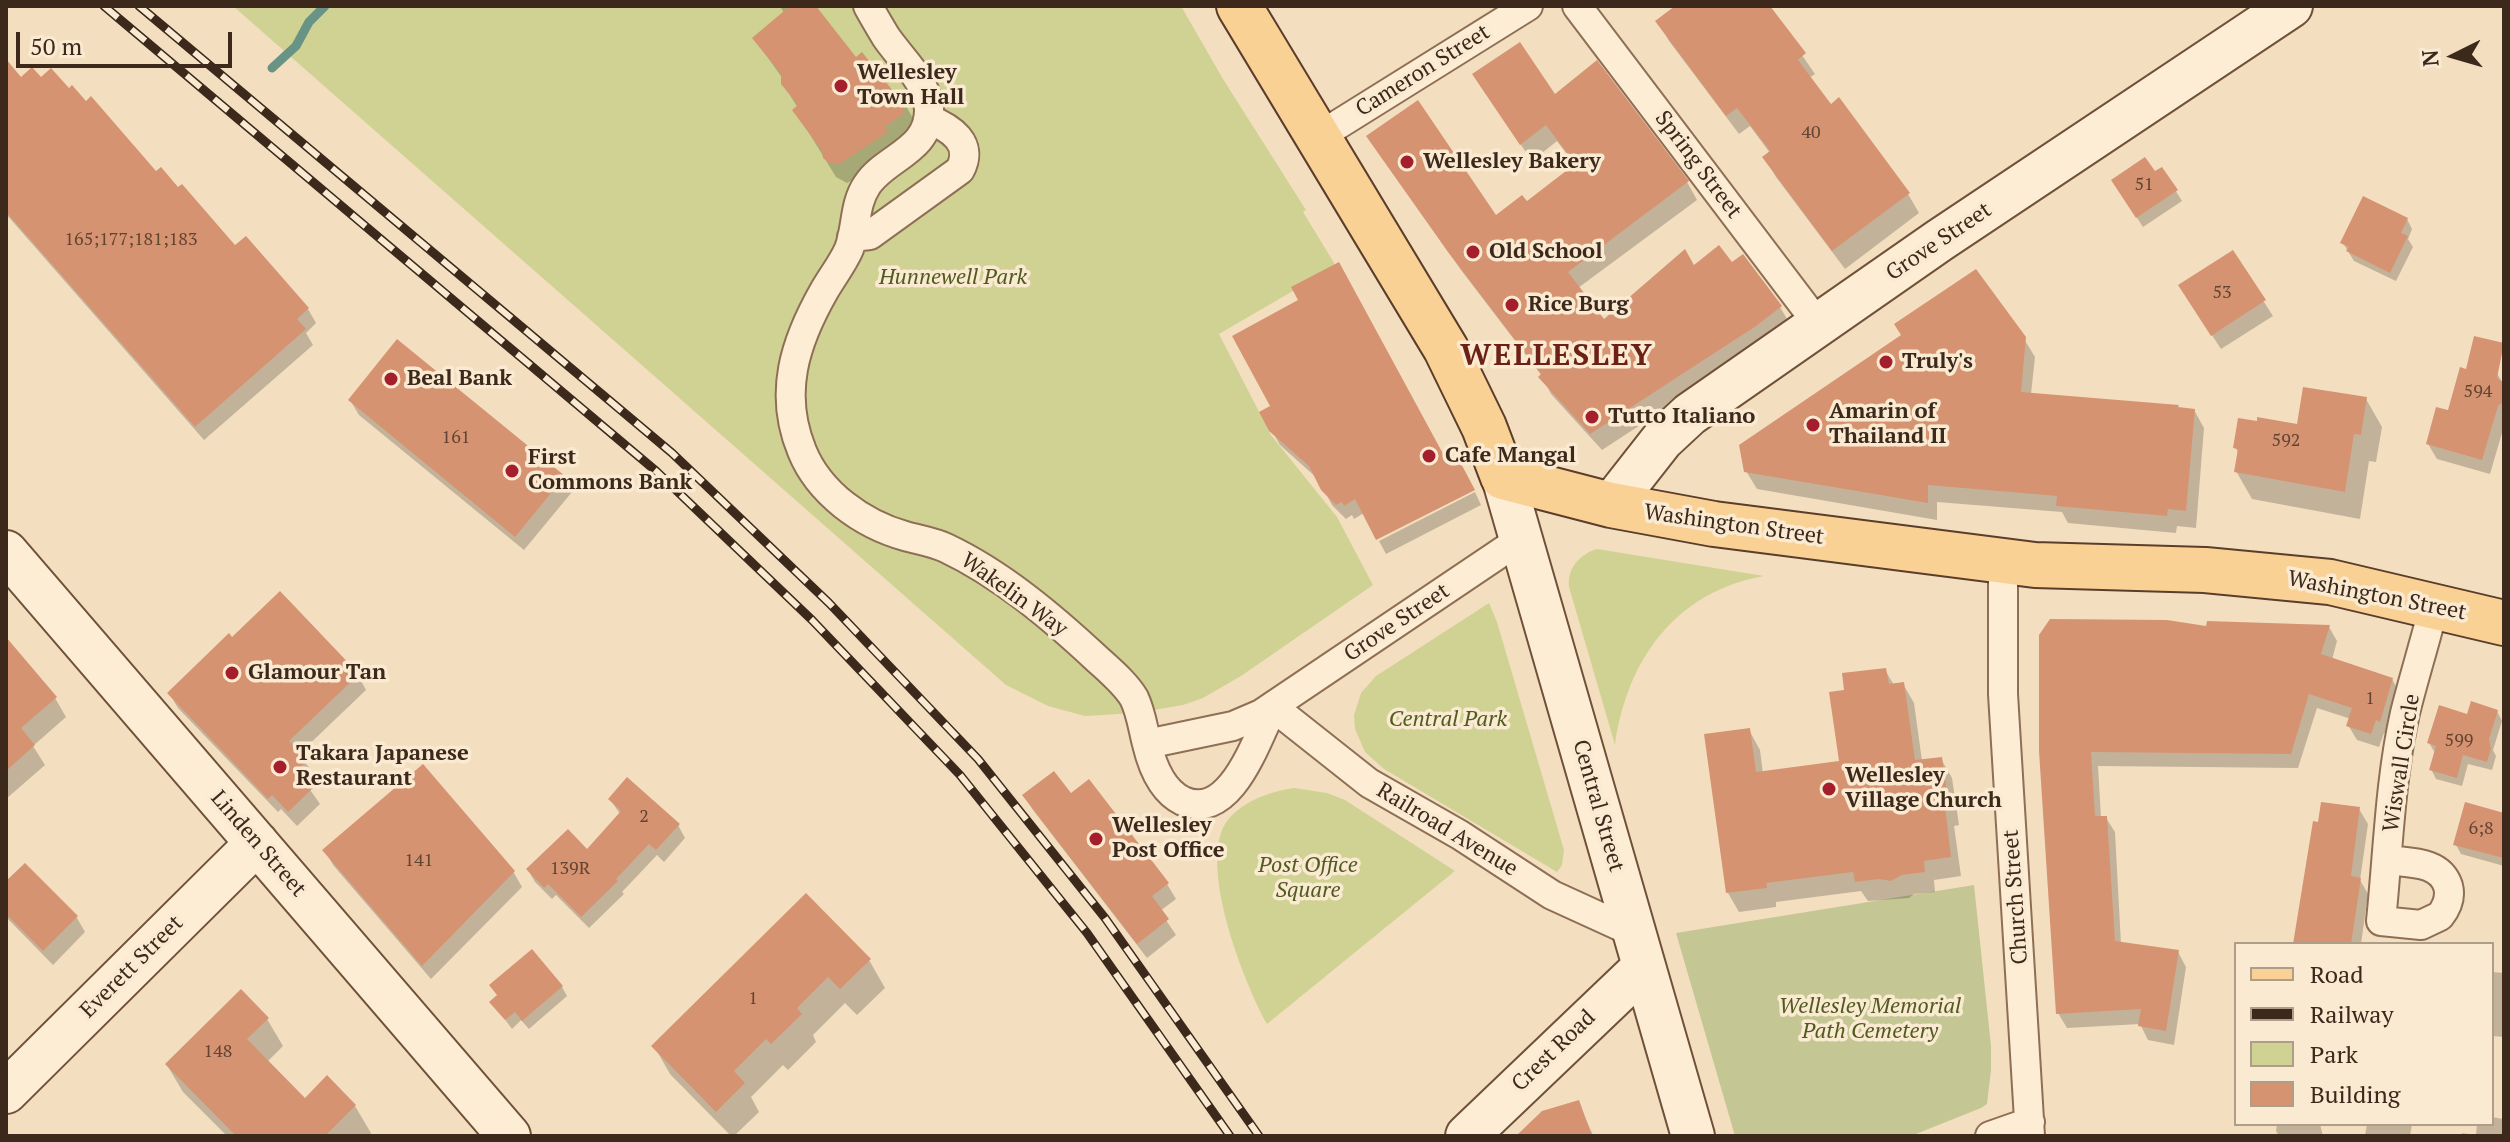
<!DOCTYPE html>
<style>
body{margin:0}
#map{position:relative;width:2510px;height:1142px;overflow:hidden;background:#f3dfc0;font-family:"PT Serif",serif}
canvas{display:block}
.frame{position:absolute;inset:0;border:8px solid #3c291c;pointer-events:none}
.legend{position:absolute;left:2234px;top:942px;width:260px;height:184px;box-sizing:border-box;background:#f9ead1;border:2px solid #ad9d89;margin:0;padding:10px 14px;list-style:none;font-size:24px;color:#3c291c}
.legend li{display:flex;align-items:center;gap:16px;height:40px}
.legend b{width:40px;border:2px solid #ad9d89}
.north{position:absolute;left:2414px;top:16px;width:80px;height:80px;-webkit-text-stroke:6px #f9ead1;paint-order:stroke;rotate:265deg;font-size:22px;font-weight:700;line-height:32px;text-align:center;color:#3c291c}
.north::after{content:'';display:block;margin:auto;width:28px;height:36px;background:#3c291c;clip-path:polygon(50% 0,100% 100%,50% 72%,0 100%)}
.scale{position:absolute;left:16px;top:32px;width:216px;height:36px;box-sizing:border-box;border:4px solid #3c291c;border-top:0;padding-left:10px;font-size:24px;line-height:28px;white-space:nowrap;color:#3c291c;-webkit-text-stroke:6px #f9ead1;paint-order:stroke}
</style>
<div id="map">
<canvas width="2510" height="1142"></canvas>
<div class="frame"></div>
<ul class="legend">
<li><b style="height:10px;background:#fad194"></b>Road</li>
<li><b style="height:10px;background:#3c291c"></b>Railway</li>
<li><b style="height:22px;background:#d0d293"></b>Park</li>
<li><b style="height:22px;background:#d59372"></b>Building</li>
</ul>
<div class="north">N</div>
<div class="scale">50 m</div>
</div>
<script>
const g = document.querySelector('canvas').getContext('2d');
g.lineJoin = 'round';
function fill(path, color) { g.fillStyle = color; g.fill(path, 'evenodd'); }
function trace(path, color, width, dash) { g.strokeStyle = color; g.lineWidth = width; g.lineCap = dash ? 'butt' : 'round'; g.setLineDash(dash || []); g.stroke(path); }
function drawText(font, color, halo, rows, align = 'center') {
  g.font = font + ' "PT Serif",serif'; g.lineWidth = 7; g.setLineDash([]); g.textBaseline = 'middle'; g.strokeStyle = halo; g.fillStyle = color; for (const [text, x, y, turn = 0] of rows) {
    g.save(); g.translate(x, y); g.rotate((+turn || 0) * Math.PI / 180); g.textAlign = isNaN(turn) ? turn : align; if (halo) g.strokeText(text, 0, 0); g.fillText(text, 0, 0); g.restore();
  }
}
fill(new Path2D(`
 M233,6H1181L1223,79L1306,210L1303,212L1336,266L1219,334L1271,435L1337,517L1373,585L1241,676L1203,698L1183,705L1136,713L1085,716L1048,706L1006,685Z
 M1597,549L1764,576C1675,592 1627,660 1615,745L1569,587C1567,568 1580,554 1597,549Z
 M1489,603L1497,622L1564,850L1562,865L1557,872L1384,769L1365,752L1355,729L1354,715L1361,693L1376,676Z
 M1294,788L1327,793L1345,800L1455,871L1267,1024C1244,983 1199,868 1225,824C1238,803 1270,791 1294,788Z`), '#d0d293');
fill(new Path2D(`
 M1974,885L1991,1046V1070L1987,1104L1981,1108L1911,1136H1735L1676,933Z`), '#c4c693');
fill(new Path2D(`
 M780,6H813L856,60L902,99L914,120L916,127L876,168L847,183L836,177L795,110L798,108L783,84V79L754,38L784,13Z
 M1678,6H1768L1815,74L1809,78L1830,106L1908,194L1919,213L1845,269L1776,177L1765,157L1770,153L1750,126L1739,134L1669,41L1658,21Z
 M6,62L21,80L156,174L235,248L308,309L316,323L306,333L313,345L204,440L6,214Z
 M1485,92L1555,96L1687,182L1697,200L1578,288L1604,322L1694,268L1732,265L1780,307L1790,324L1766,343L1602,450L1551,394L1542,376L1461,270L1368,136L1496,218L1527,204L1576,166L1557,141L1532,161Z
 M2162,169L2182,201L2143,227L2119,190Z
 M2407,219L2412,229L2408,239L2413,247L2396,281L2354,261L2343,243Z
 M2232,252L2273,316L2221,349L2189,300Z
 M1301,301L1364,513L1354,519L1352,515L1346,519L1332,505L1318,479L1280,445L1262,413L1272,407Z
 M2475,338L2504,385V426L2490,474L2437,459L2428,444L2449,413L2468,371Z
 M2024,339L2035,357L2031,394L2194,410L2204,428L2196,528L2177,526L2176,533L2068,523L2062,512L1937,502V520L1757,489L1746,471Z
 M2366,399L2382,427L2376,462L2369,461L2360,519L2252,499L2236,471L2239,454L2235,447L2299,426Z
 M350,400L563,477L572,492L524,550L359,415Z
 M1475,492L1481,505L1386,554L1379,541Z
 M2329,627L2337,641L2332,660L2392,679L2400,694L2388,735L2384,733L2379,747L2357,740L2348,725L2351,719L2317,708L2298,768L2098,766L2101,818H2106L2115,832L2121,944L2178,952L2186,967L2174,1045L2148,1040L2140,1024L2067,1028L2058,1013L2041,751L2207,628Z
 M6,643L55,698L66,717L33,746L45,765L6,799Z
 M1885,670L1894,685L1903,684L1914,703L1922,761L1941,759L1952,778L1959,825L1954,826L1961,876L1934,880L1935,892L1914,894L1909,898L1868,901L1861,891L1776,902V907L1739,912L1728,893L1749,730L1760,750L1763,774L1841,763L1846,691Z
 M358,675L366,690L299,754L315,776L306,784L320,804L297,826L281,809L278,812L178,708L169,693Z
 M2497,711L2502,721L2493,750L2496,756L2492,770L2468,764L2462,786L2436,779L2431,769L2435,753L2429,743L2468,716Z
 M423,767L514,873L522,887L431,979L333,865L325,850Z
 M1025,796H1071L1167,884L1176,899L1160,911L1176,935L1147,958L1033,810Z
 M610,799L678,825L685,838L664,862L657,855L622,892L624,894L589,928L556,895L552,899L535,882L528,870L587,852L620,814Z
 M2359,809L2368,824L2360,880L2368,894L2361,944H2295Z
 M2504,815V866L2461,854L2456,845Z
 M25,866L77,918L85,932L53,965L6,917V884Z
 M869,960L885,988L857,1015L845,1003L813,1035L816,1042L788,1070L783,1065L751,1097L759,1112L734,1136H731L670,1074L654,1046Z
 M2492,972L2504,973V1037L2492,1036Z
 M562,987L567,996L529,1029L521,1020L512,1029L492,1002Z
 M267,1019L283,1046L267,1062L305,1100L355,1106L371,1133L368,1136H227L183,1092L167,1065Z
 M1578,1102L1593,1135L1605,1136H1519Z
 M2492,1117L2503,1119L2504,1136H2462V1133L2476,1135L2477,1124H2492Z
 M2277,1124H2320L2323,1136H2279L2276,1131Z
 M2367,1124H2412L2410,1136H2365Z`), '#0003');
trace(new Path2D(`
 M272,68L296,46L309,22L325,6`), '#699485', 9);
fill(new Path2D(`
 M790,6H816L856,57L862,52L893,91L905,102L903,114L885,127L888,132L839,164H831L823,158L822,151L792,110L798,105L781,84V74L752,38Z
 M1675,6H1770L1806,53L1798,60L1831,104L1839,97L1910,193L1832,251L1762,157L1770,151L1737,108L1726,116L1655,21Z
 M1520,42L1555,94L1597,60L1689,181L1568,272L1604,319L1685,249L1694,265L1719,245L1732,262L1743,254L1782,306L1756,326L1590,434L1538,377L1541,374L1448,252L1366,136L1418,100L1496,215L1522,195L1527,201L1575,164L1546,125L1520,145L1472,74Z
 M6,59L21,77L32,67L41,77L51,68L69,88L72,85L86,101L91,96L156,171L161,167L178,187L182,184L235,245L246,236L309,308L297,319L306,329L195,427L6,212Z
 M2145,157L2155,171L2162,167L2178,190L2136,218L2111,180Z
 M2363,196L2408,218L2401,233L2408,236L2390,273L2346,251L2349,247L2340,243Z
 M2233,250L2266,300L2211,336L2178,285Z
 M1339,262L1447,461L1457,456L1475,490L1376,540L1355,499L1344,506L1342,502L1336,505L1321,490L1309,466L1269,431L1259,412L1270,406L1232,336L1298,300L1291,287Z
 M1976,269L2026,337L2021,392L2179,405L2178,407L2195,409L2186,511L2168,509L2167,516L2056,506L2057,496L1928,485V503L1744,472L1739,445L1901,335L1894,324Z
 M2474,336L2504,343L2497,378L2504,383V401L2498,406L2482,460L2426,444L2436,407L2448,410L2460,367L2466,369Z
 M397,339L565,476L515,537L348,400Z
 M2303,387L2367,397L2361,435L2354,434L2345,492L2234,472L2238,449L2233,448L2238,418L2257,421V417L2297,424Z
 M280,591L359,674L289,741L308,760L296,771L313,788L288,812L272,795L268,799L167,693L229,633L232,637Z
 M2050,619L2167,620L2206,626L2207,621L2330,625L2321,654L2393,678L2380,722L2376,720L2371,734L2346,726L2352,708L2309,694L2291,754L2091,752L2095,816H2107L2115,941L2179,950L2166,1031L2138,1026L2141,1009L2056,1014L2039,751V635Z
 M6,637L57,697L21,728L35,745L6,771Z
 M1886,668L1889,684L1904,682L1915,760L1942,757L1949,806H1945L1951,857L1924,861L1925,872L1902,875L1891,881L1879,879L1855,882L1853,872L1766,883L1767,888L1726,893L1704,734L1750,728L1756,772L1839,761L1829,692L1844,690L1842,673Z
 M2471,701L2498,710L2489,739L2491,749L2487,762L2463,755L2457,778L2429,770L2436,746L2427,743L2439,705L2467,714Z
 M423,764L515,871L422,966L322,850Z
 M1054,771L1071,793L1089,779L1169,883L1152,896L1169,919L1137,944L1022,795Z
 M627,777L680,824L656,850L649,844L616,879L618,881L581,917L548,884L544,888L526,869L568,829L587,849L621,811L608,799Z
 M2321,802L2360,807L2351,876L2361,878L2351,944H2293L2313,821L2318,822Z
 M2465,802L2504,813V858L2453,845Z
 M25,863L78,916L43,951L6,914V881Z
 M806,893L871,959L840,989L828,977L797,1008L802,1014L771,1044L766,1039L734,1071L745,1083L716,1112L651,1046Z
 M532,949L563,986L522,1021L515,1012L505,1020L489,1002L497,995L489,985Z
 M241,989L269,1018L247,1039L305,1098L327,1075L356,1105L325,1136H236L165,1064Z
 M1579,1100L1592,1136H1516L1542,1111Z`), '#d59372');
const street = new Path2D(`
 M868,6C874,17 880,27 886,37C901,59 927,81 929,109C930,151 885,157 867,185C854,204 857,228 849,249C843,263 832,277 824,291C795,342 778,393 802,451C819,493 862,524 905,536C919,540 933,542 946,548C1001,574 1052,617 1096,658C1109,670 1125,683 1134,698C1141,712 1143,729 1147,744
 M1577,6L1818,324
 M1318,137L1528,6
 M852,237L870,235L960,170C974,143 951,128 928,119
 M2003,561V694L2030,1136
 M1273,707C1256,740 1231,822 1183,801C1162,791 1152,765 1147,744L1233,726L1261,714L1521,539
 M1273,707L1369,783L1460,835L1552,895L1633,932
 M2388,860C2410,863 2440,861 2448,886C2451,897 2447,907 2440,916L2421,925L2381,921C2388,853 2390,779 2405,713C2414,677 2425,642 2434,606
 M1990,1136L2030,1122`);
const secondary = new Path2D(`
 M1503,477L1693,1136
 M1611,505L1662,440L1690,414L1940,240L2291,6
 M6,552L509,1136
 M6,1092L257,843
 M1467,1136L1643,968`);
const primary = new Path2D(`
 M1239,6L1446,349L1484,427L1503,477L1611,505L1714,524L2035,565L2205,570L2330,582L2504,623`);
trace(street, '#8e6f56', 32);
trace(secondary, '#705039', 46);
trace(primary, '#5b3d2b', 48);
trace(street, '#fcedd4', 28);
trace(secondary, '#fcedd4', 42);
trace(primary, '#fad194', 44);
const rail = new Path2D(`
 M104,6L656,471L812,620L960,775L1087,933L1230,1136
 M139,6L672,453L829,603L978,759L1105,918L1259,1136`);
trace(rail, '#3c291c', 9);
trace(rail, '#f9ead1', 6, [18]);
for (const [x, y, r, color] of [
 [841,86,8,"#a41f2b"],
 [1407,162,8,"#a41f2b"],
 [1473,252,8,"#a41f2b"],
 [1512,305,8,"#a41f2b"],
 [1886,362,8,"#a41f2b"],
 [391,379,8,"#a41f2b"],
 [1592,417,8,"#a41f2b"],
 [1813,425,8,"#a41f2b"],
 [1429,456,8,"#a41f2b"],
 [512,471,8,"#a41f2b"],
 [232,673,8,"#a41f2b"],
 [280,767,8,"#a41f2b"],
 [1829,789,8,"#a41f2b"],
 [1096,839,8,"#a41f2b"]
]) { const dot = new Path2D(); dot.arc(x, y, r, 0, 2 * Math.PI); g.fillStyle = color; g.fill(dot); trace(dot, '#f9ead1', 3); }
drawText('18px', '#624432', null, [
 ["40",1811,133],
 ["51",2144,185],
 ["165;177;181;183",131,240],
 ["53",2222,293],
 ["594",2478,392],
 ["161",456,438],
 ["592",2286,441],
 ["1",2370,699],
 ["599",2459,741],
 ["2",644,817],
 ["6;8",2481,829],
 ["141",419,861],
 ["139R",570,869],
 ["1",753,999],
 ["148",218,1052]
]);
drawText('22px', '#3c291c', '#f9ead1', [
 ["Cameron Street",1423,71,-32],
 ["Spring Street",1698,165,53],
 ["Grove Street",1939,242,-34],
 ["Washington Street",1734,525,8],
 ["Wakelin Way",1014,595,36],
 ["Washington Street",2377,596,11],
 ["Grove Street",1397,623,-34],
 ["Wiswall Circle",2402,763,-81],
 ["Central Street",1598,806,74],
 ["Railroad Avenue",1447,830,31],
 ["Linden Street",258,844,49],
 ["Church Street",2016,897,-94],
 ["Everett Street",132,967,-45],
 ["Crest Road",1554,1051,-44]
]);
drawText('bold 22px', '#3c291c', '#f9ead1', [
 ["Wellesley",857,73],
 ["Town Hall",857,98],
 ["Wellesley Bakery",1423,162],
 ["Old School",1489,252],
 ["Rice Burg",1528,305],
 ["Truly's",1902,362],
 ["Beal Bank",407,379],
 ["Amarin of",1829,412],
 ["Thailand II",1829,437],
 ["Tutto Italiano",1608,417],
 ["Cafe Mangal",1445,456],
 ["First",528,458],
 ["Commons Bank",528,483],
 ["Glamour Tan",248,673],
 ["Takara Japanese",296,754],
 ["Restaurant",296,779],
 ["Wellesley",1845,776],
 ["Village Church",1845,801],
 ["Wellesley",1112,826],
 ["Post Office",1112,851]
], 'left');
drawText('italic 22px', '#515b20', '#f9ead1', [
 ["Hunnewell Park",953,278],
 ["Central Park",1448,720],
 ["Post Office",1308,866],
 ["Square",1308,891],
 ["Wellesley Memorial",1870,1007],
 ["Path Cemetery",1870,1032]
]);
g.letterSpacing = '2px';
drawText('bold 30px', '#6d2116', '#f9ead1', [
 ["WELLESLEY",1557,356]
]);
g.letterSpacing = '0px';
</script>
